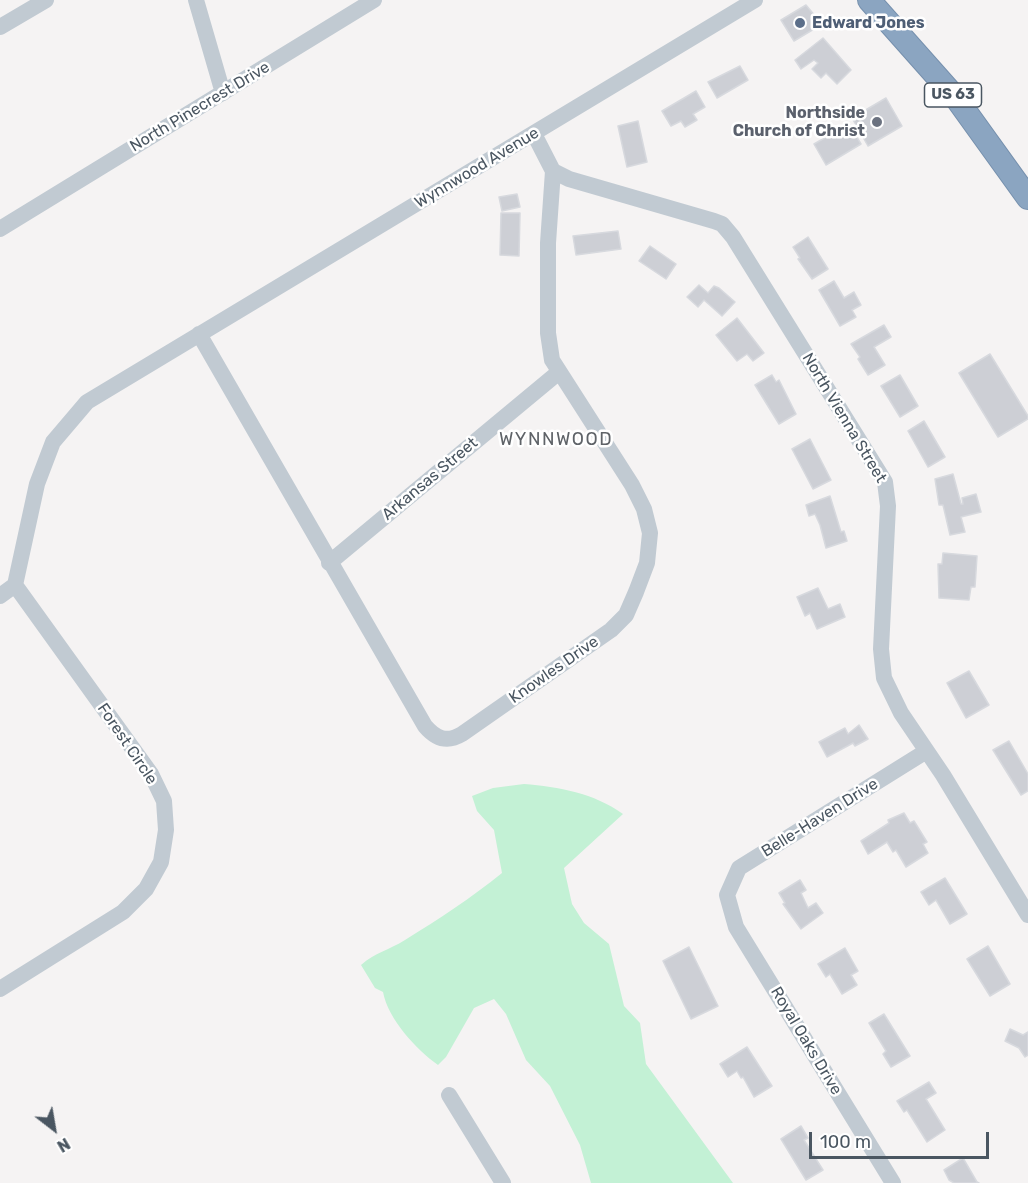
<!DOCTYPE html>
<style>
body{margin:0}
#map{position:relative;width:1028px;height:1183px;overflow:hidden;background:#f5f3f3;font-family:Rubik,sans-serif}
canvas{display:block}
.north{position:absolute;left:24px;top:1099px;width:60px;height:60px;-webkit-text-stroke:4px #fff;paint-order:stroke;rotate:149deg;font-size:16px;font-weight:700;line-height:24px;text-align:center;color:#4a5661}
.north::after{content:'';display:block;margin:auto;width:21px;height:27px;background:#4a5661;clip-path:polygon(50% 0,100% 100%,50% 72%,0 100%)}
.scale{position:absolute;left:809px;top:1132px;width:180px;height:27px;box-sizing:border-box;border:3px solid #4a5661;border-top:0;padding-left:8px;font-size:18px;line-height:21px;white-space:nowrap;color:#4a5661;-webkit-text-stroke:4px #fff;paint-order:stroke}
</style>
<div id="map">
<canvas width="1028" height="1183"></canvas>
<div class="north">N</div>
<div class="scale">100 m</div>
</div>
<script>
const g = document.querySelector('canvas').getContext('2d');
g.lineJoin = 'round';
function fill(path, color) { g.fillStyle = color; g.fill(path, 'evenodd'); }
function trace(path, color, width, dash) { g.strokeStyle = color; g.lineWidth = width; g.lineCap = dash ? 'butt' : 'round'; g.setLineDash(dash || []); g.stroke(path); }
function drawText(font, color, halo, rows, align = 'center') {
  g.font = font + ' Rubik,sans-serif'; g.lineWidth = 5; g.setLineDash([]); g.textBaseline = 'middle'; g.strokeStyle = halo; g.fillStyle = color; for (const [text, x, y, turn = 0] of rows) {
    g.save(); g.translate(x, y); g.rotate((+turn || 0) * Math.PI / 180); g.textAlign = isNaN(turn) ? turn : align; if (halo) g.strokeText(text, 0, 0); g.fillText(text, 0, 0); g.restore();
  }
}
fill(new Path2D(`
 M524,784C559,787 594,793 623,814L564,868L572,904L584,923L609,944L624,1006L640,1023L646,1064L733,1183H591L580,1145L550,1086L526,1060L506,1014L494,999L474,1008L446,1057L438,1065C416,1049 388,1019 383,992L375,988L361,965C376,952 389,950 405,940C439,919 471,898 502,873L494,830L477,811L472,796L493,788Z`), '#c3f1d5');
const building = new Path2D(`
 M806,5L816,17L814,19L819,26L794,41L781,20Z
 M823,38L851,70L837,84L826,73L821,78L812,69L818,63L814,60L801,69L795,60Z
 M740,66L748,80L717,98L708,82Z
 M696,91L705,107L693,114L697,120L685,127L681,121L671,126L662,111Z
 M886,98L902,126L868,146L852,118Z
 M638,121L647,162L627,167L618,126Z
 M849,124L861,144L826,165L814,144Z
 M517,194L520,207L502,211L499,197Z
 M501,213H520L519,256L500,255Z
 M618,231L621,249L576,255L573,236Z
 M808,237L828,269L812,279L798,259L800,258L793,247Z
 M650,246L676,264L666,279L639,261Z
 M834,281L844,298L854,292L861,305L852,310L856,317L840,326L819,290Z
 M699,285L708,293L714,286L719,288L735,302L722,316L704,300L698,307L687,297Z
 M737,318L764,353L753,361L747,354L737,361L716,335Z
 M884,325L891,337L874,347L885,365L868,375L858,359L860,357L851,344Z
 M990,354L1028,416V419L998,437L959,373Z
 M772,375L776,382L779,380L796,414L779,424L755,385Z
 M900,375L918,406L900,417L881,386Z
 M924,421L945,457L928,467L908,431Z
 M810,439L831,480L813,489L792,449Z
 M953,474L961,504H963L962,498L976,494L981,512L961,517L965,532L950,535L943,505H939L935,479Z
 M830,496L841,532L844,531L847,541L826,548L820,525L815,514L809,516L806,505Z
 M943,553L977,556L975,587H971L969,600L939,598L938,564H942Z
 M818,588L828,609L840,604L845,617L817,629L810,613L805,616L797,597Z
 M969,671L989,705L966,718L947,683Z
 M859,725L868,739L855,746L853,743L827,757L819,742L845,728L848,734Z
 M1009,741L1028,774V791L1021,795L993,750Z
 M904,813L910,823L914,821L927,842L923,844L928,853L906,867L896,850L893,852L887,842L868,854L861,841L889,823L888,820Z
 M945,878L967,914L950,924L936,900L929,905L921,892Z
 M800,880L806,890L801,893L808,908L816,903L823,913L801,929L783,904L785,903L779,893Z
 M988,946L1010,984L990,996L967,959Z
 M689,947L718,1006L691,1019L663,961Z
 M845,948L858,971L851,975L857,985L842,994L830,974L826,977L818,964Z
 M884,1014L910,1056L891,1067L883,1054L886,1051L869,1023Z
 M1010,1029L1023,1035L1028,1032V1055L1025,1057L1019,1048L1005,1041Z
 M747,1047L772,1086L754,1097L743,1077L741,1078L737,1071L728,1077L720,1064Z
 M929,1082L936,1093L926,1099L945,1130L927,1142L907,1110L904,1112L897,1101Z
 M801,1126L808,1138L804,1140L823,1170L806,1180L781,1139Z
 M963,1158L977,1182L979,1183H954L949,1180L944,1170Z`);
fill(building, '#cdcfd5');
trace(building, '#d7d9de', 1.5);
const highway = new Path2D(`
 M869,0L956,98L1028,198`);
trace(highway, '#7690ad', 24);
trace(new Path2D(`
 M196,0L223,93
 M0,27L46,0
 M553,171L569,179L714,221L722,224L733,237L885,482L888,506L881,649L884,678L901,713L943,775L1028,915
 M0,229L374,0
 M199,334L425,726C436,739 447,743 462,734L611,630L626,615L636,592L647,563L650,533L644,509L632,485L552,360L548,333V243L553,171L534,134
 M329,563L559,372
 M15,585L37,484L53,442L87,402L755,0
 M0,596L15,585L151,774L164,801L166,830L161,862L146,889L123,912L0,989
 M449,1095L503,1183
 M893,1183L736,927L727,895L739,868L925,752`), '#c1cad2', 16);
trace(highway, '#8ba5c1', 22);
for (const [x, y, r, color] of [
 [800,23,6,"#5c6f8a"],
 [877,122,6,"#6b7280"]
]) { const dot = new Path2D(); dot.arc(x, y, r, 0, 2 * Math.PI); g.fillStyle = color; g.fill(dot); trace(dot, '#fff', 2); }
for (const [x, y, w] of [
 [953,95,57]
]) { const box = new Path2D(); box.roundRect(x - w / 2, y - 12, w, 24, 4.5); g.fillStyle = '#fff'; g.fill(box); trace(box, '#4a5661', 1.5); }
drawText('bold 15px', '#4a5661', null, [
 ["US 63",953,95]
]);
drawText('bold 16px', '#4e5e75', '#fff', [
 ["Edward Jones",812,23]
], 'left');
drawText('16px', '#4a5661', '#fff', [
 ["North Pinecrest Drive",200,107,-31],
 ["Wynnwood Avenue",477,168,-31],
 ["North Vienna Street",844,418,59],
 ["Arkansas Street",430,479,-40],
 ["Knowles Drive",554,670,-35],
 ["Forest Circle",127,744,56],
 ["Belle-Haven Drive",820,818,-32],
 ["Royal Oaks Drive",806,1041,59]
]);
drawText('bold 16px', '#5b616d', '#fff', [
 ["Northside",865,113],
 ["Church of Christ",865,131]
], 'right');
g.letterSpacing = '1.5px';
drawText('18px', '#5f6368', '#fff', [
 ["WYNNWOOD",556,440]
]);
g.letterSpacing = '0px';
</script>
